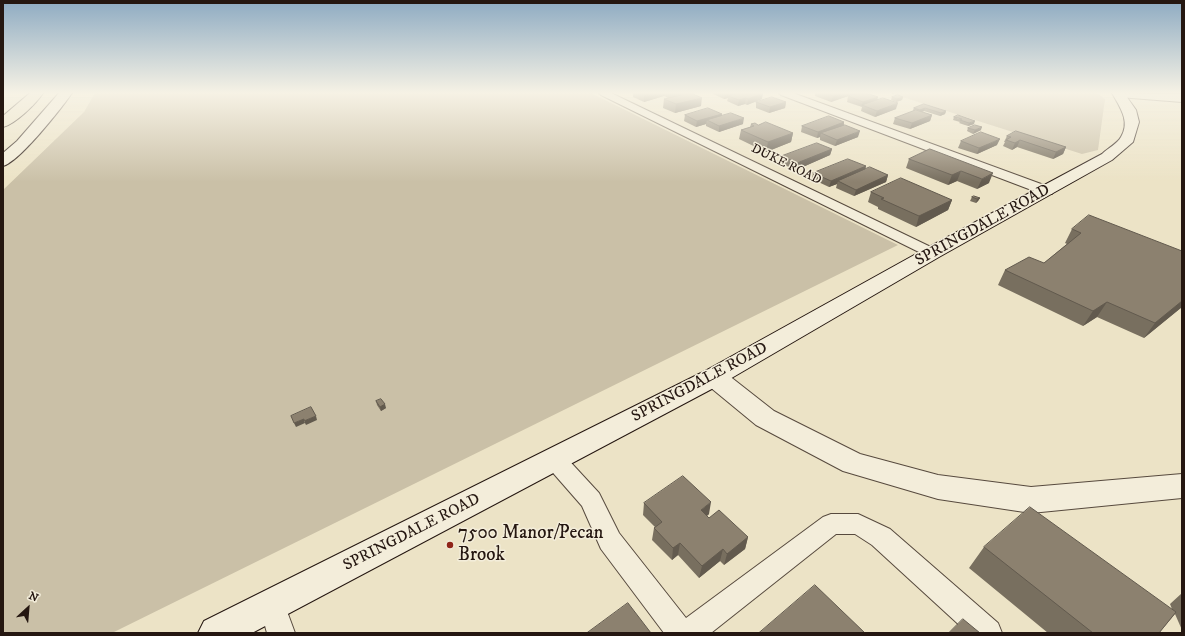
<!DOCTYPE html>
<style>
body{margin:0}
#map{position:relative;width:1185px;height:636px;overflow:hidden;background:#ece3c6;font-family:"IM FELL DW Pica",serif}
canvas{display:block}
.frame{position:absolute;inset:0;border:4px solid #251711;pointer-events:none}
.north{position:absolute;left:8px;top:588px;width:40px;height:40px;-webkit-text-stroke:3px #f3edda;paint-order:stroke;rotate:26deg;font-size:11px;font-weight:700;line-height:16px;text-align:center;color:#251711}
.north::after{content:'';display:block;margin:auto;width:14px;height:18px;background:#251711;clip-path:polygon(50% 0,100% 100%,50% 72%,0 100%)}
</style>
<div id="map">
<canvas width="1185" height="636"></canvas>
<div class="frame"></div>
<div class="north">N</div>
</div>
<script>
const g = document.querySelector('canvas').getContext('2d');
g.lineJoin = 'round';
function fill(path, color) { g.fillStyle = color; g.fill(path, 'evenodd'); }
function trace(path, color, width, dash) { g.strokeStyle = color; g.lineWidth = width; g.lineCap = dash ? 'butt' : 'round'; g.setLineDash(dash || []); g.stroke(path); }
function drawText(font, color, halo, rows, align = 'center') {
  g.font = font + ' "IM FELL DW Pica",serif'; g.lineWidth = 3; g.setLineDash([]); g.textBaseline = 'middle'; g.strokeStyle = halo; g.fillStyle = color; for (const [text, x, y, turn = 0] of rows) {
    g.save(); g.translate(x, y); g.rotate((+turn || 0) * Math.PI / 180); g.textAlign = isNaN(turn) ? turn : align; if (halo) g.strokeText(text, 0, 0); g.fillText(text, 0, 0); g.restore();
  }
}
fill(new Path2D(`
 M95,93H591L898,245L112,633H3V190L84,112Z
 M890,93H1097L1105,99L1098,150L1082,154Z`), '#cac0a7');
const minor = new Path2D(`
 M599,93H611L937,250L939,253L937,256L932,257L927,256L601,95Z
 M779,93H793L1052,188L1053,191L1052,194H1042L781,95Z
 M555,451L563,454L599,493L619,533L686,618L823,517L831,514H858L890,529L998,623L1002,633H968L872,545L855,534H836L711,633H664L601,549L582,506L547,466L544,460L547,454Z
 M272,591L281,595L295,633H267L259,604L263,595Z`);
const tertiary = new Path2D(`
 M1113,93L1182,94V102L1119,97L1115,96Z
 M714,368L723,371L774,411L860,454L938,475L1031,487L1182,474V498L1031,513L938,499L843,471L756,425L705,383L702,377L705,371Z`);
const secondary = new Path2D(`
 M59,93H72C61,109 19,162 3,166V153L17,141Z
 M1112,93H1124L1136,110L1139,122L1133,142L1112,160L939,257L723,383L252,633H198L204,621L705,371L925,249L1102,154C1107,149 1118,143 1121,137C1131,121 1119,106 1112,93Z`);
const motorway = new Path2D(`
 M30,93H43C36,104 15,124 3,127V116Z`);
trace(minor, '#574a3e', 2);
trace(tertiary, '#574a3e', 2);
trace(secondary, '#251711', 2);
trace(motorway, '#251711', 2);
fill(minor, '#f3edda');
fill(tertiary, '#f3edda');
fill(secondary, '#f3edda');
fill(motorway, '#ece3c6');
fill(new Path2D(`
 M633,93H691L701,106L675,113L663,108L664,99L668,98L664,96L644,102L633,97Z
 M713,93H762V99L747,105L745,104L738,106L727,101L728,98L724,99L713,94Z
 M815,93H857L831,102L815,96Z
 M848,96L878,97L877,100L896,109L875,117L861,111L862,107L847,102Z
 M892,97H903L902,100L896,102L891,100Z
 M756,102H786L785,108L769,113L756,108Z
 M924,104L946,111L945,114L940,116L924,111L922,112L932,115L930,121L910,129L893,124L895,118L913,111V110L914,108Z
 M722,114L721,116L743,124L719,132L706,126V124L696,127L684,121L685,115Z
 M954,117L974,124L968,126L959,123L960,122L953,120Z
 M844,122V125L858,137L835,146L820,140V137L817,138L801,132L802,126Z
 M751,124L793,133L791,142L766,152L739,139L741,130L750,127Z
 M968,128L981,130L973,134L967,131Z
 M1007,136L1066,147L1063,154L1053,159L1017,147L1012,150L1003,146L1005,142H1004Z
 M961,141L997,145L977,154L958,148Z
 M832,149L830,155L796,170L780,163L782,156Z
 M930,149L989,183L977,189L957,181L948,185L906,168L909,159Z
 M866,166L865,170L888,175L886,182L854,196L836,188L837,184L829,187L812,179L813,173Z
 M871,192L952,200L948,210L916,227L878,209V207L868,202Z
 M972,197L980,198L978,201L976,203L970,201Z
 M1072,229L1182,251V307L1144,338L1097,317L1083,326L998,285L1005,270L1044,263L1067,244L1065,243Z
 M376,401L386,408L381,411L377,405Z
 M644,503L709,514L707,516L709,518L748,537L745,549L724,565L720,561L699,578L678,555L672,560L652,540L654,528L655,527L643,515Z
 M984,547L1172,609L1170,604L1182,593V630L1175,614L1159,633H1048L969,568Z`), '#786f5f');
fill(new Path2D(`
 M647,93H665L664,96L644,102V94Z
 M728,93H746L728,96V98L724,99L725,94Z
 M763,93L762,99L747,105L748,99Z
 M842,93H857L831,102L833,96Z
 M878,97L876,102L862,106L863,102Z
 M903,97L902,100L896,102L897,99Z
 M702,98L701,106L675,113L676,104Z
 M746,98L745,104L738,106L739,100Z
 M786,102L785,108L769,113L770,107Z
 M898,103L896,109L875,117L877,111Z
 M925,108L924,111L919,113L920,110Z
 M946,111L945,114L940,116L941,113Z
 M722,114L721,120H707L706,124L696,127L697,121Z
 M932,115L930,121L910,129L912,123Z
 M744,118L743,124L719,132V126Z
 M975,121L974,124L968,126L969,123Z
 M844,122L843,128L821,133L820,137L817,138L818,132Z
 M982,127L981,130L973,134L975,130Z
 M860,131L858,137L835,146L837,140Z
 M793,133L791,142L766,152L768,142Z
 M1000,139L997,145L977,154L979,148Z
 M1020,140L1017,147L1012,150L1015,143Z
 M1066,147L1063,154L1053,159L1056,152Z
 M832,149L830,155L796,170L797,163Z
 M866,166L864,173L838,181L837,184L829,187L831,181Z
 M961,171L957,181L948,185L952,175Z
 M993,173L989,183L977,189L982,179Z
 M888,175L886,182L854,196L856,190Z
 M980,198L978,201L976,203L977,199Z
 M952,200L948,210L916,227L919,216Z
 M1182,301V307L1144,338L1155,323Z
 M1107,302L1097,317L1083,326L1093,311Z
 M385,404L386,408L381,411L380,407Z
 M316,416L317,420L306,425L304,421Z
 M304,419L305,423L296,427L294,423Z
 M711,502L709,514L699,522L701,510Z
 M748,537L745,549L724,565L727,554Z
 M680,543L678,555L672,560L673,548Z
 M723,549L720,561L699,578L702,566Z`), '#625a4e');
const building = new Path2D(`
 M677,93H691L702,98L676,104L664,99L681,95Z
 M738,93H763L748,99L746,98L739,100L728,96Z
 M824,93H842L833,96Z
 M859,93H866L878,97L863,102L848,96Z
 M898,95L903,97L897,99L892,97Z
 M772,97L786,102L770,107L756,102Z
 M883,98L898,103L877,111L862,105Z
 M924,104L946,111L941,113L925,108L920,110L914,108Z
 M708,108L722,114L697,121L685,115Z
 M916,110L932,115L912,123L895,118Z
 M731,113L744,118L719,126L707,120Z
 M958,115L975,121L969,123L960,120L962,119L954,117Z
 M829,116L844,122L818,132L802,126Z
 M766,122L793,133L768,142L741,130L754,126L751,124L755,123L758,125Z
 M845,125L860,131L837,140L821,133Z
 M975,125L982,127L975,130L968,128Z
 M1016,131L1066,147L1056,152L1020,140L1015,143L1006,140L1011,137L1007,136Z
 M981,132L1000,139L979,148L961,141Z
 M817,143L832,149L797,163L782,156Z
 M930,149L993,173L982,179L961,171L952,175L909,159Z
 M848,159L866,166L831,181L813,173Z
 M870,167L888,175L856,190L838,181Z
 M901,178L952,200L919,216L881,199L884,198L871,192Z
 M974,196L980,198L977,199L972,197Z
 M1089,215L1182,251V301L1155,323L1107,302L1093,311L1005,270L1029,257L1044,263L1081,233L1072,229Z
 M381,399L385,404L380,407L376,401Z
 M311,407L316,416L304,421V419L294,423L291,416Z
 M683,476L711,502L701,510L709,518L719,510L748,537L727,554L723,549L702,566L680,543L673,548L654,528L662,522L644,503Z
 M1030,507L1176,612L1159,633H1093L984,547Z
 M815,585L865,633H759Z
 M628,603L651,633H587Z
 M963,619L980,633H949Z`);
fill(building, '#8c816f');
trace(building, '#625a4e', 1);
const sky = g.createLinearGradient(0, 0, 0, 182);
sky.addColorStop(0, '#8eabc2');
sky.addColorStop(0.51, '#f6f2e5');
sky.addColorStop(1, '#f6f2e500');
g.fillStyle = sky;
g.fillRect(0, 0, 1185, 182);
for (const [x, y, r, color] of [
 [450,545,4,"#8f2418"]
]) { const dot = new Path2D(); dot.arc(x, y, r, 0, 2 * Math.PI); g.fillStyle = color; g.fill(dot); trace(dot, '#f3edda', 1.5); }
drawText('13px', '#251711', '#f3edda', [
 ["DUKE ROAD",786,165,26]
]);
drawText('16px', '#251711', '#f3edda', [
 ["SPRINGDALE ROAD",983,226,-29],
 ["SPRINGDALE ROAD",700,383,-28],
 ["SPRINGDALE ROAD",412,533,-27]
]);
drawText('19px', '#251711', '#f3edda', [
 ["7500 Manor/Pecan",458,534],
 ["Brook",458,556]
], 'left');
</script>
